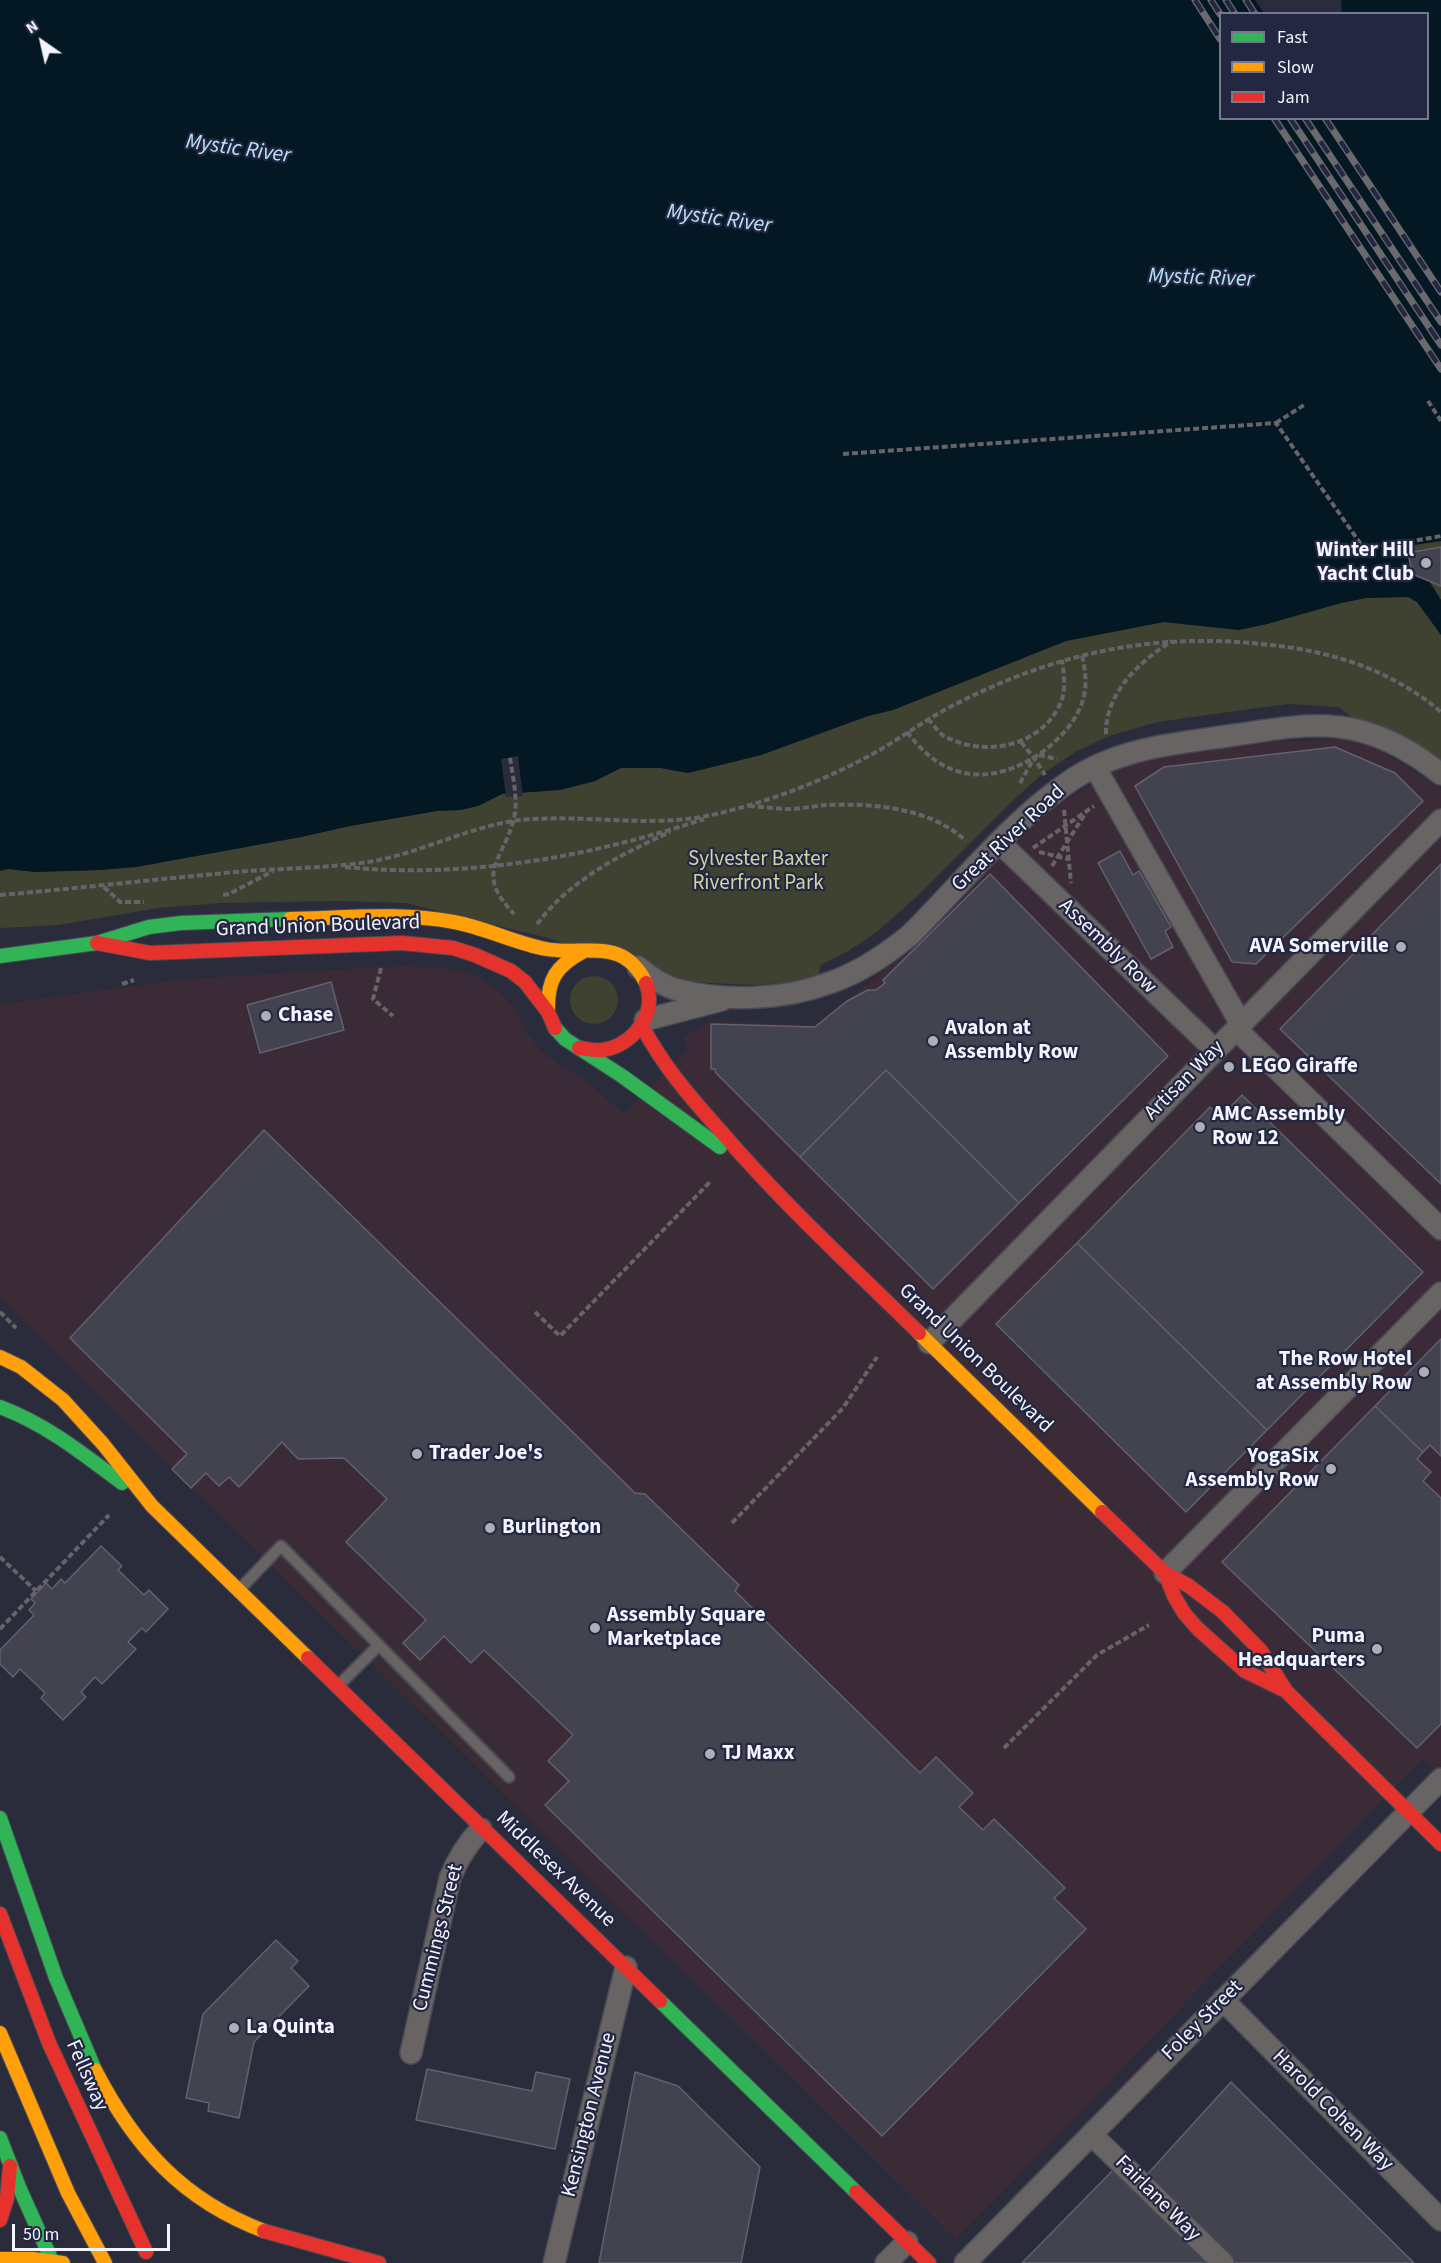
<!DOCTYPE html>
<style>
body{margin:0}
#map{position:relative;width:1441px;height:2263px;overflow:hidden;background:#2a2c3b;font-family:"Source Sans 3",sans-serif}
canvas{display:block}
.legend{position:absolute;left:1219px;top:12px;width:210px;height:108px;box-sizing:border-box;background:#242741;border:2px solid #76798d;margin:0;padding:8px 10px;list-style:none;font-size:18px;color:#f2f4fe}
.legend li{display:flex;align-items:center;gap:12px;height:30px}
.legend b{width:30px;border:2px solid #76798d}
.north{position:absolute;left:12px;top:12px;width:60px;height:60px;-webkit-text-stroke:4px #242741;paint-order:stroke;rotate:326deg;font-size:16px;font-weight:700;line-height:24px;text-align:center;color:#f2f4fe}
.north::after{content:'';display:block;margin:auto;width:21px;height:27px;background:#f2f4fe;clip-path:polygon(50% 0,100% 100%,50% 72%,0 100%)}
.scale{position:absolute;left:12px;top:2224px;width:158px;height:27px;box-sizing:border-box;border:3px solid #f2f4fe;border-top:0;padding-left:8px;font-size:18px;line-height:21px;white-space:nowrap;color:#f2f4fe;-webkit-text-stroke:4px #242741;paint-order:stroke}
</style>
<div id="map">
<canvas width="1441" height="2263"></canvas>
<ul class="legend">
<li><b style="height:8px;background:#30b455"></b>Fast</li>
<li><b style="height:8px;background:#ff9f0a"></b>Slow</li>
<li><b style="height:8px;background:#e5322d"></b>Jam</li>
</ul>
<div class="north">N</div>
<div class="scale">50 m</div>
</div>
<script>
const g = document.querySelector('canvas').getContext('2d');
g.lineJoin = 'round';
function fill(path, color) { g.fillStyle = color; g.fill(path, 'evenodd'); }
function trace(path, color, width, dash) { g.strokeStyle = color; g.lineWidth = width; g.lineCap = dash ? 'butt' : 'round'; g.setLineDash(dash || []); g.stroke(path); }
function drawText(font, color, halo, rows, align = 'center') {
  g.font = font + ' "Source Sans 3",sans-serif'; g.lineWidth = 4.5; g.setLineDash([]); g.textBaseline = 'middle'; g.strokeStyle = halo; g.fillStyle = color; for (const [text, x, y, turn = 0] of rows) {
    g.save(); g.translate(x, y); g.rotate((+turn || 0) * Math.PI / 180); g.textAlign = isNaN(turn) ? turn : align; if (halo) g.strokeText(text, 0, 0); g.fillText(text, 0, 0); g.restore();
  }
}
fill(new Path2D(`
 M1363,739L1441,789V1777L1422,1759L956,2240L0,1298V1004L186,979L401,966L446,968L475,975L501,993L517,1011L525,1029L540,1050L560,1066L583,1078L624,1114L688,1050L683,1037L712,1021L813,1025L885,970L973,880L1049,809L1125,766L1239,743Z`), '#3a2b36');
fill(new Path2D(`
 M1441,541V600L1407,546Z
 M1408,597L1417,602L1441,635V760L1411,740L1379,726L1355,720L1339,707L1289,704L1264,707L1157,722L1109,736L1075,752L1040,776L1008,805L916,897L878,931L850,950L821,965L818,975L789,982L757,985L687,982L548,938L406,903L338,901L221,903L158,908L58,925L0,928V871L8,869L35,872L100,870L136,867L301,837L350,826L437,811L460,810L478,806L502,794L560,790L595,781L621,768H661L688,773L761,755L868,716L893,710L1066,641L1164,622L1239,630L1267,624L1341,603L1366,598Z
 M570 1000a24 24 0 1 1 48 0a24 24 0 1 1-48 0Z`), '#404231');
fill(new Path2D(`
 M0,0H1255L1264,13L1220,14V118H1428V14L1342,13L1341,0H1441V541L1407,546L1441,600V635L1417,602L1408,597L1366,598L1341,603L1267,624L1239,630L1164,622L1066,641L893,710L868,716L761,755L688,773L661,768H621L595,781L560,790L502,794L478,806L460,810L437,811L350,826L301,837L136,867L100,870L35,872L8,869L0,871Z`), '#041823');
fill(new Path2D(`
 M518,756L523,796L506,797L501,759Z`), '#2a2c3b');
const building = new Path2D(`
 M1441,547V586L1412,574L1408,553Z
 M1335,747L1395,773L1423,801L1256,964L1232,962L1135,786L1164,767Z
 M1120,851L1133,875L1139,871L1171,927L1165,931L1173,947L1151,959L1098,863Z
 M1441,864V1184L1280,1029Z
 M990,874L1168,1056L1019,1203L886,1070L800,1157L716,1073L715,1069H711V1024L815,1027L847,1001L868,990H876L885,983L883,980Z
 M331,982L344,1030L260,1053L247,1005Z
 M886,1070L1019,1203L933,1289L800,1157Z
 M1242,1095L1423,1272L1267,1430L1077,1243L1210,1107L1220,1117Z
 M264,1130L635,1493L645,1494L739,1585L735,1591L920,1773L936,1757L973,1793L959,1807L983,1830L994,1819L1065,1888L1054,1898L1086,1929L882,2136L545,1805L569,1781L548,1761L573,1735L484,1650L471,1663L444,1636L420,1660L403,1643L426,1620L346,1542L387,1499L344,1458L298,1459L282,1442L239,1487L229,1477L219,1486L206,1473L191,1488L172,1469L187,1454L70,1338Z
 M1077,1243L1267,1430L1186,1512L996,1324Z
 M1441,1339V1456L1430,1445L1423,1452L1375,1406Z
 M1375,1406L1423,1452L1417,1459L1431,1472L1423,1481L1441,1498V1724L1417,1748L1222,1562Z
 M101,1546L122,1566L118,1570L144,1595L149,1590L168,1609L146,1632L142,1628L128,1642L136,1649L102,1684L95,1677L81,1692L86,1697L63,1720L41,1698L45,1693L20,1669L13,1677L0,1664V1650L34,1615L29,1610L35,1603L31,1599L46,1583L52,1589L61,1579L65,1583Z
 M276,1940L298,1961L291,1968L309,1986L254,2042L239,2118L208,2111L209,2103L186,2098L203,2014Z
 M427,2069L532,2091L536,2072L570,2079L555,2149L416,2120Z
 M635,2072L678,2086L760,2167L741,2263H599Z
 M1231,2082L1414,2263H1231L1143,2179Z
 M1115,2168L1213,2263H1022Z`);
fill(building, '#43434f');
trace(building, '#62616f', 1.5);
const lane = new Path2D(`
 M240,1589L281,1546L509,1777
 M337,1687L379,1645`);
const street = new Path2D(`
 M1095,767L1241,1024
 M1000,843L1215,1050
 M638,967C650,977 663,986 678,990C725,1002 784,1000 829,983C859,973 884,956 909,936C962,884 1010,821 1073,779C1121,747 1180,743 1235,735C1269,730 1304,723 1339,727C1377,731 1412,751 1441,774
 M645,1020L722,1000
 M1236,1029L1441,1229
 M929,1343L1441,820
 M1165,1573L1441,1293
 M1223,2000L1441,2220
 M411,2053L450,1878C458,1858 467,1844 481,1829
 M1092,2135L1223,2263
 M554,2263L626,1967
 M886,2263L907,2242
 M965,2263L1441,1779`);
const fast = new Path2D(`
 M0,956L97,943L149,927L181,923L290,919
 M555,1028L565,1039L622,1076L720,1147
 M0,1407C46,1424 83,1454 122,1483
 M0,1818L56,1978L95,2070
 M660,2001L856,2192
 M0,2138L19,2187L53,2263`);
const slow = new Path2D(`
 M290,919C344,918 400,912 454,922C486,928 515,943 546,949C587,956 623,936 646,983
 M548,1012C547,979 556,966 584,951
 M919,1333L1102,1512
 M0,1357L21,1367L63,1400L103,1444L152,1506L308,1658
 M0,2033L68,2193L105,2263
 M95,2070C135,2147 182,2200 264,2231
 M0,2259H33L63,2263`);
const jam = new Path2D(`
 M97,943L150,953L402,943L453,948L475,955L511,971L525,982L548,1012L555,1028
 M642,1026C662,1064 689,1096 718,1128C780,1201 851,1266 919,1333
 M579,1048C587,1049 595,1051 603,1050C633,1045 658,1014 646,983
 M1102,1512L1165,1573L1189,1586L1223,1612L1261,1651L1286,1691L1441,1844
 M1165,1573L1174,1596L1184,1613L1198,1629L1245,1671L1286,1691
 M308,1658L660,2001
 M0,1914L49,2043L146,2252
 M856,2192L929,2263
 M0,2220L7,2198L10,2166
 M264,2231L379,2263`);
trace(lane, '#484955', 14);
trace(street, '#484955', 24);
trace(fast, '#484955', 16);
trace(slow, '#484955', 16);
trace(jam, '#484955', 16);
trace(new Path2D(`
 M1428,401L1441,421
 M1276,423L1304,405
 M843,454L1276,423L1360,543L1373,548L1441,536
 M928,719C933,724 938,732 944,736C984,758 1042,747 1061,702C1066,689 1064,674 1062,660
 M907,732C923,753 943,771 971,774C1015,780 1074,739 1084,696C1087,681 1085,669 1082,655
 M1106,734C1105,693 1140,661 1172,641
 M1021,742L1034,758L1045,775
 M1039,755L1057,759
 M510,758C513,778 519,802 513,822C501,863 475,873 514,914
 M1020,783L1034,758
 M749,806C761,807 774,808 786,809C800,809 814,806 827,805C874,803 931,808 966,841
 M1064,810L1071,883
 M1033,848L1094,806
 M1039,852L1068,859
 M1052,866L1085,814
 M345,867C466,879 590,857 704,819
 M104,887L120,902H144
 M0,895C83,888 165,878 248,871C288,868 328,868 368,862C418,854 463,829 513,821C581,812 649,830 716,814C772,801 828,779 878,751C902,737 924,721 948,708C1049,655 1148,632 1261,644C1328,650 1389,668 1441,712
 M223,895L229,894L273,871
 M537,924C571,879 620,855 670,832
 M381,968L373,999L393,1016
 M122,984L134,980
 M0,1312L16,1328
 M535,1312L560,1336L711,1181
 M732,1523L843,1408L877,1357
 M0,1557L36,1591
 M0,1629L109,1515
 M1004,1748L1097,1655L1149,1625`), '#666469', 4, [6, 3]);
trace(lane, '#676463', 10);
trace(street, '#676463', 21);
trace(fast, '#30b455', 14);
trace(slow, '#ff9f0a', 14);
trace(jam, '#e5322d', 14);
const rail = new Path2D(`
 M1195,0L1220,39
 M1211,0L1220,14
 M1226,0L1235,14
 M1246,0L1255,14
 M1274,118L1441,369
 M1290,118L1441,345
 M1305,118L1441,322
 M1325,118L1441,292`);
trace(rail, '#6a696e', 7);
trace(rail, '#242741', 4.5, [14]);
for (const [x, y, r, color] of [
 [1426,563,6,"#acaeba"],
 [1401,947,6,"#acaeba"],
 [266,1016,6,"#acaeba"],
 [933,1041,6,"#acaeba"],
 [1229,1067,6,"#acaeba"],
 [1200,1127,6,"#acaeba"],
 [1424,1372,6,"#acaeba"],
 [417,1454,6,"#acaeba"],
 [1331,1469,6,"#acaeba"],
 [490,1528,6,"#acaeba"],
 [595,1628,6,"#acaeba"],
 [1377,1649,6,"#acaeba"],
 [710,1754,6,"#acaeba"],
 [234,2028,6,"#acaeba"]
]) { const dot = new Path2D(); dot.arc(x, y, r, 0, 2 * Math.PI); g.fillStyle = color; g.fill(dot); trace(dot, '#242741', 2); }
drawText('bold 21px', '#f2f4fe', '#242741', [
 ["Winter Hill",1414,551,"right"],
 ["Yacht Club",1414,575,"right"],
 ["AVA Somerville",1389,947,"right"],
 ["Chase",278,1016],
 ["Avalon at",945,1029],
 ["Assembly Row",945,1053],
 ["LEGO Giraffe",1241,1067],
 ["AMC Assembly",1212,1115],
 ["Row 12",1212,1139],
 ["The Row Hotel",1412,1360,"right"],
 ["at Assembly Row",1412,1384,"right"],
 ["Trader Joe's",429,1454],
 ["YogaSix",1319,1457,"right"],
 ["Assembly Row",1319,1481,"right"],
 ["Burlington",502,1528],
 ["Assembly Square",607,1616],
 ["Marketplace",607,1640],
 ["Puma",1365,1637,"right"],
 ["Headquarters",1365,1661,"right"],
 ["TJ Maxx",722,1754],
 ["La Quinta",246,2028]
], 'left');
drawText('21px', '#f2f4fe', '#242741', [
 ["Great River Road",1009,839,-43],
 ["Grand Union Boulevard",318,927,-2],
 ["Assembly Row",1107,947,44],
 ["Artisan Way",1185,1081,-45],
 ["Grand Union Boulevard",975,1359,44],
 ["Middlesex Avenue",555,1870,44],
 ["Cummings Street",439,1938,-76],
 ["Foley Street",1203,2021,-45],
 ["Fellsway",86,2076,66],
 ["Harold Cohen Way",1332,2111,45],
 ["Kensington Avenue",590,2115,-76],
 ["Fairlane Way",1157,2199,45]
]);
drawText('21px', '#d0d49e', '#242741', [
 ["Sylvester Baxter",758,860],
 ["Riverfront Park",758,884]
]);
drawText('italic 22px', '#b6e4fb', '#242741', [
 ["Mystic River",238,150,8],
 ["Mystic River",719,220,8],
 ["Mystic River",1201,279,2]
]);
</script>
